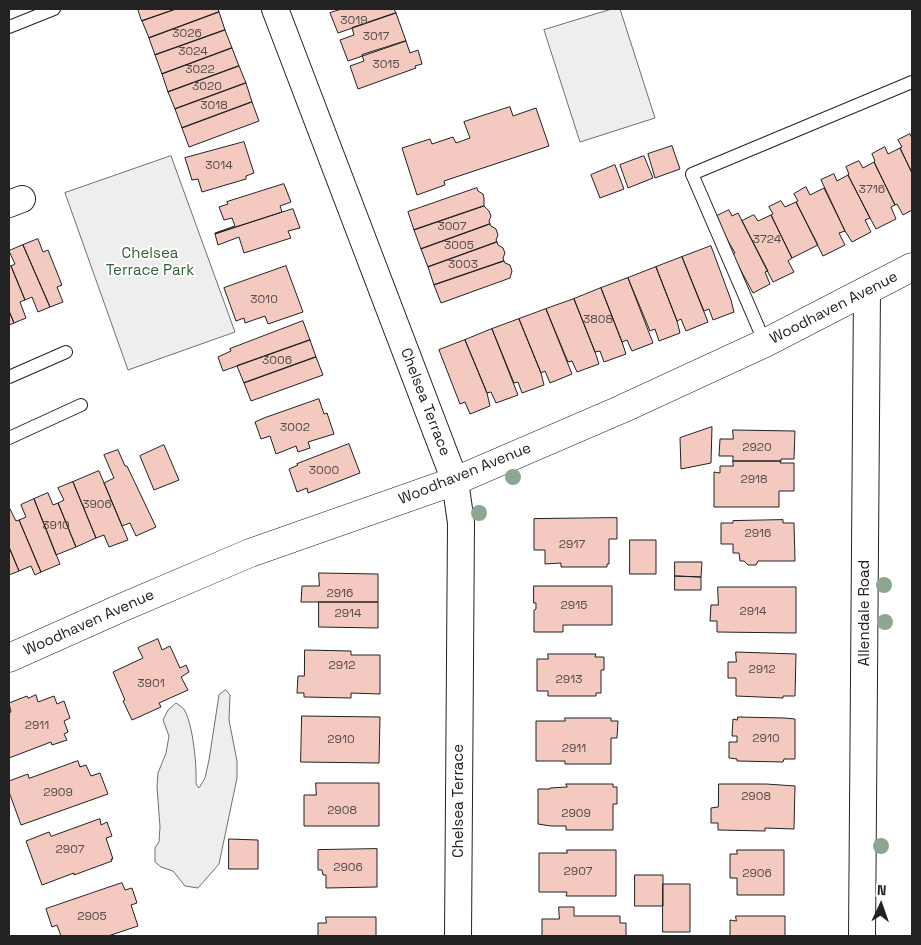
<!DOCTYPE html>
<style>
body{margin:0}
#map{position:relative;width:921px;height:945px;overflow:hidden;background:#fff;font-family:"Space Grotesk",sans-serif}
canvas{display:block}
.frame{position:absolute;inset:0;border:10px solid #222;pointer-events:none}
.north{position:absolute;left:856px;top:880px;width:50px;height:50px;-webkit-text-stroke:4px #fff;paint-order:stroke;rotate:3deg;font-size:14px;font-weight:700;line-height:20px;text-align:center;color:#222}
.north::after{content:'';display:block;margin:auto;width:18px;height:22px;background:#222;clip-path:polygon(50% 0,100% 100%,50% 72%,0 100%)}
</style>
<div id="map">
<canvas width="921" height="945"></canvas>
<div class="frame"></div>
<div class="north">N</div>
</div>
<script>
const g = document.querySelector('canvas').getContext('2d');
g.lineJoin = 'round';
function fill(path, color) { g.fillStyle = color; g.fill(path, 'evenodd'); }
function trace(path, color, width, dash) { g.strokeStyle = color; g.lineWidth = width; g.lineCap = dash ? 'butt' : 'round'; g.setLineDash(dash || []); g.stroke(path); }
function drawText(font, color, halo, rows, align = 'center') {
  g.font = font + ' "Space Grotesk",sans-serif'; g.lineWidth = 4; g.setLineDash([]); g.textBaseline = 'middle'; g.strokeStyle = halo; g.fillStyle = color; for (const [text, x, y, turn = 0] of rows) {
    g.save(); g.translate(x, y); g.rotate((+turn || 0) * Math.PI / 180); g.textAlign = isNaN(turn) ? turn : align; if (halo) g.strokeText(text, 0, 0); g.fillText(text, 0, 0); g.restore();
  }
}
const green = new Path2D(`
 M612,9H620L655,118L580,142L544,30Z
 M171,156L235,332L128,370L65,193Z
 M226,690L230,695L229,720L237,761V778L219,864L198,888L185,886L173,871L161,867L155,862V848L159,842L160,827L157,787L158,773L166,753L169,736L163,720L168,710L176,703C180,706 183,707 185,711C193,726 197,766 196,784L199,788L205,778L209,760L219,695Z`);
fill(green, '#eee');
trace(green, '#6f6f6f', 1);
const building = new Path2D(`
 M138,9H176L142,21Z
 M176,9H218L219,12L149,38L142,21Z
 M342,9H394L396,13L338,33L330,13Z
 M219,12L225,30L155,55L149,38Z
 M396,13L406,41L348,61L340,40L354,35L352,28Z
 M225,30L232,48L162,74L155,55Z
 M406,41L410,53L418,50L422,64L415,66L416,68L358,89L350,66L364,61L362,55Z
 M232,48L239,66L168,92L162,74Z
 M239,66L246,83L175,109L168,92Z
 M246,83L252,102L182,128L175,109Z
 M252,102L259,121L189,147L182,128Z
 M510,107L513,116L536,108L549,146L444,181L445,185L417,195L402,148L430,139L432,144L453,137L456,143L470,138L464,122Z
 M910,134L912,138V173L900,148L902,147L898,140Z
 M244,142L254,173L246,176V179L202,192L198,179L192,180L185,158Z
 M672,146L680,169L655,178L648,154Z
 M885,147L888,154L900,148L912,173V210L903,215L897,204L895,205L874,162L875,161L872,154Z
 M644,156L653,178L628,188L620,165Z
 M859,161L863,168L874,162L895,205L891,207L896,219L876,229L870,218L848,175L849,174L846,167Z
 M615,165L624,189L600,198L591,175Z
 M834,174L837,181L848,175L870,218L865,220L871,232L852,242L845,231L821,180Z
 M284,184L291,202L280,206L282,212L215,234V233L235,226L232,218L224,220L219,207L228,204L227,202Z
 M806,187L810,195L824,188L845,231L839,233L845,245L823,256L796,202L798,201L794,194Z
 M477,188L478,191L483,194L484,198V206L414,230L408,212Z
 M781,201L785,207L796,202L818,245L792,258L771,215L773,214L769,207Z
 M484,206L489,211L491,216L489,221L490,224L421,249L414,230Z
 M293,209L300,228L288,231L291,238L244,253L239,237L218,245L215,234Z
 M729,210L732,216L738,213L768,271L765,272L770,284L753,293L732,254L735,253L724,234L717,216Z
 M754,215L758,221L771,215L792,258L788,261L794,272L773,282L742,221Z
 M490,224L491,226L496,229L498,235L496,240L497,242L428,267L421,249Z
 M38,239L43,252L48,250L62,285L57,287L63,302L50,307L23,245Z
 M497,242L498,245L503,248L505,253L503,258L504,261L434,285L428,267Z
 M23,245L50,307L38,312L32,297L25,300L11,266L15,264L9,251Z
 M711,246L731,300L734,312L713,320L709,309L704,311L682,257Z
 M682,257L708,322L686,331L681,319L677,321L656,267Z
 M504,261L505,263L510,265L512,271L510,278L441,303L434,285Z
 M11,266L25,300L20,302L26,318L14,323L9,311V267Z
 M286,266L303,312L268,324L265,316L245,323L244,318L236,321L224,288Z
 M656,267L677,321L680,333L659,341L655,329L650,331L628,278Z
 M628,278L653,343L632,351L627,340L622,342L601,288Z
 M601,288L622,342L626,354L604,362L600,351L595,352L574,299Z
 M574,299L595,352L599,364L577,372L572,361L568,362L546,309Z
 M546,309L572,374L550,383L545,371L541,373L519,319Z
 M9,311L14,323L9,325Z
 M519,319L541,373L544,385L522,393L518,382L514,383L492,329Z
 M303,321L310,340L223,371L218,357L231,351L230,349Z
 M492,329L518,395L496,403L491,392L487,393L465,340Z
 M310,340L316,357L244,383L237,366Z
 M465,340L487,393L490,406L470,414L465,402L460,404L439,350Z
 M316,357L323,375L251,401L244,383Z
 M319,399L324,414L327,413L334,434L308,442L310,448L298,452L296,446L276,454L270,436L261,439L255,422L264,418Z
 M712,427L711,463L681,469L680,438Z
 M733,430L795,431L794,459H781V461H733V456H719L720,439H733Z
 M349,444L360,473L308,493L307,488L297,492L289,469L298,465L297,464Z
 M164,445L179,480L154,490L140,456Z
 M118,450L125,466H127L156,527L136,536L130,523L122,526L104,483L114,478L104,455Z
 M733,461H781L780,463H794V491H779V507H714V472L720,473V466H733Z
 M99,471L128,540L109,547L104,535L96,538L73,482Z
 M73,482L96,538L76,547L58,503L64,500L58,488Z
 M48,493L53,505L58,503L76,547L56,555L34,499Z
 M34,499L60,564L41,572L19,520L26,517L21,505Z
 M10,509L16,521L19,520L41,572L35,575L31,566L19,571L9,547V510Z
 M617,518V539H609V564H607V567H561V563L545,564V550H534V519Z
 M783,520V523H794L795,561H758L756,565H748L744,561H740L739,553H733V544H721V523H733V521Z
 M630,540H656V574H630Z
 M9,547L19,571L9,575Z
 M675,562H702L701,577L675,576Z
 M319,573L378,574V602H301L302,586H319Z
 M675,576L701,577V590H675Z
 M534,586H612V625H563V632H534V610L536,609V603H534Z
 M718,587H796V633L717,632V621H710L711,605H718Z
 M319,602H378V628L319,627Z
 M158,639L162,650L170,646L180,668L186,665L189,672L181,677L188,690L159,703L161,707L132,720L123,701L125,700L113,672L143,658L138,648Z
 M305,650L351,651V655H380V694L351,693V698L304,697V693H297L298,676H304Z
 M736,652L796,654L795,696H783V698L736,696V678H728V662H736Z
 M548,654H596L595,657H604V670H601V693H596V696H548V691H537V659H548Z
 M36,695L38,702L54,696L57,704L64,701L70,718L64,721L68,732L64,734L67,740L52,745L51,742L9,758V713L11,712L9,703L27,696L28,698Z
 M302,716L380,717L379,763L301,762Z
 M738,717L784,718L795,719V759H784L783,762L737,761V759L729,758V742H737V736H732L733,719L737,720Z
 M565,718H611V721H618L617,738H611V764H565V761H536V721H565Z
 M78,761L80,767L86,765L91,776L100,773L108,794L21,825L9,792V781L28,774L29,778Z
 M316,783H379V826H304V795H316Z
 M566,784H613V787H617V804H613V830H566V826H551L538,824V789H550V788L567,787Z
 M719,784H766L795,786L794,829L765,828V831L718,830V823H711V808L718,807Z
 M100,819L101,825L107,822L112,836L106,838L113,859H111L112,861L74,875V873L42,885L26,841L49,832L51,836Z
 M229,839L258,840V869H229Z
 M377,849V887L326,888V875H323L322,870H318V850Z
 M567,850H616V896H566L567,892H539V853H567Z
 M737,850H784V895H737V878H730V854H737Z
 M635,875H663V906H635Z
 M122,883L125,890L132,888L137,903L131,905L138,926L108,936H61L57,925L52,927L46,909Z
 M663,884H690V932H663Z
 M559,907H574V916H620V923H626V936H542V919H559Z
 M736,916H785V936H730V920L736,921Z
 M326,917H376V936H318V923H326Z`);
fill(building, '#f3c9c0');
trace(building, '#222', 1);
const lane = new Path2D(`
 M9,27L54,9
 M765,343L692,174L912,82
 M9,377L66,352
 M9,438L81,405`);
const street = new Path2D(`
 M275,9L455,481L461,523L458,936
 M9,204L22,199
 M862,936L867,290`);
const secondary = new Path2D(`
 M9,658L121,608L250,553L455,481L622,409L765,343L912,267`);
trace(lane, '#222', 14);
trace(street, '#222', 28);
trace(secondary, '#222', 29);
trace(lane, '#fff', 12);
trace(street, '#fff', 26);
trace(secondary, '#fff', 28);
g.fillStyle = '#8da692';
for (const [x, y] of [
 [513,477],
 [479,513],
 [884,585],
 [885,622],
 [881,846]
]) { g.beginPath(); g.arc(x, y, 8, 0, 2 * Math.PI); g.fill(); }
drawText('12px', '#564c4a', null, [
 ["3019",354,21],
 ["3026",187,34],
 ["3017",376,37],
 ["3024",193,52],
 ["3015",386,65],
 ["3022",200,70],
 ["3020",207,87],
 ["3018",214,106],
 ["3014",219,166],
 ["3716",872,190],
 ["3007",452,227],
 ["3724",767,240],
 ["3005",459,246],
 ["3003",463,265],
 ["3010",264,300],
 ["3808",598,320],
 ["3006",277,361],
 ["3002",295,428],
 ["2920",757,448],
 ["3000",324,471],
 ["2918",754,480],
 ["3906",97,505],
 ["3910",56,526],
 ["2916",758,534],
 ["2917",572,545],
 ["2916",340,594],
 ["2915",574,606],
 ["2914",753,612],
 ["2914",348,614],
 ["2912",342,666],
 ["2912",762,670],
 ["2913",569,680],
 ["3901",151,684],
 ["2911",37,726],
 ["2910",766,739],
 ["2910",341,740],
 ["2911",574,749],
 ["2909",58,793],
 ["2908",756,797],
 ["2908",342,811],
 ["2909",576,814],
 ["2907",70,850],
 ["2906",348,868],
 ["2907",578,872],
 ["2906",757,874],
 ["2905",92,917]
]);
drawText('15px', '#2f5e38', '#fff', [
 ["Chelsea",150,254],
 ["Terrace Park",150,271]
]);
drawText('15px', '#222', '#fff', [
 ["Woodhaven Avenue",834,308,-27],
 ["Chelsea Terrace",425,402,69],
 ["Woodhaven Avenue",465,474,-22],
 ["Allendale Road",865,613,-90],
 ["Woodhaven Avenue",89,623,-24],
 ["Chelsea Terrace",459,801,-90]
]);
</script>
